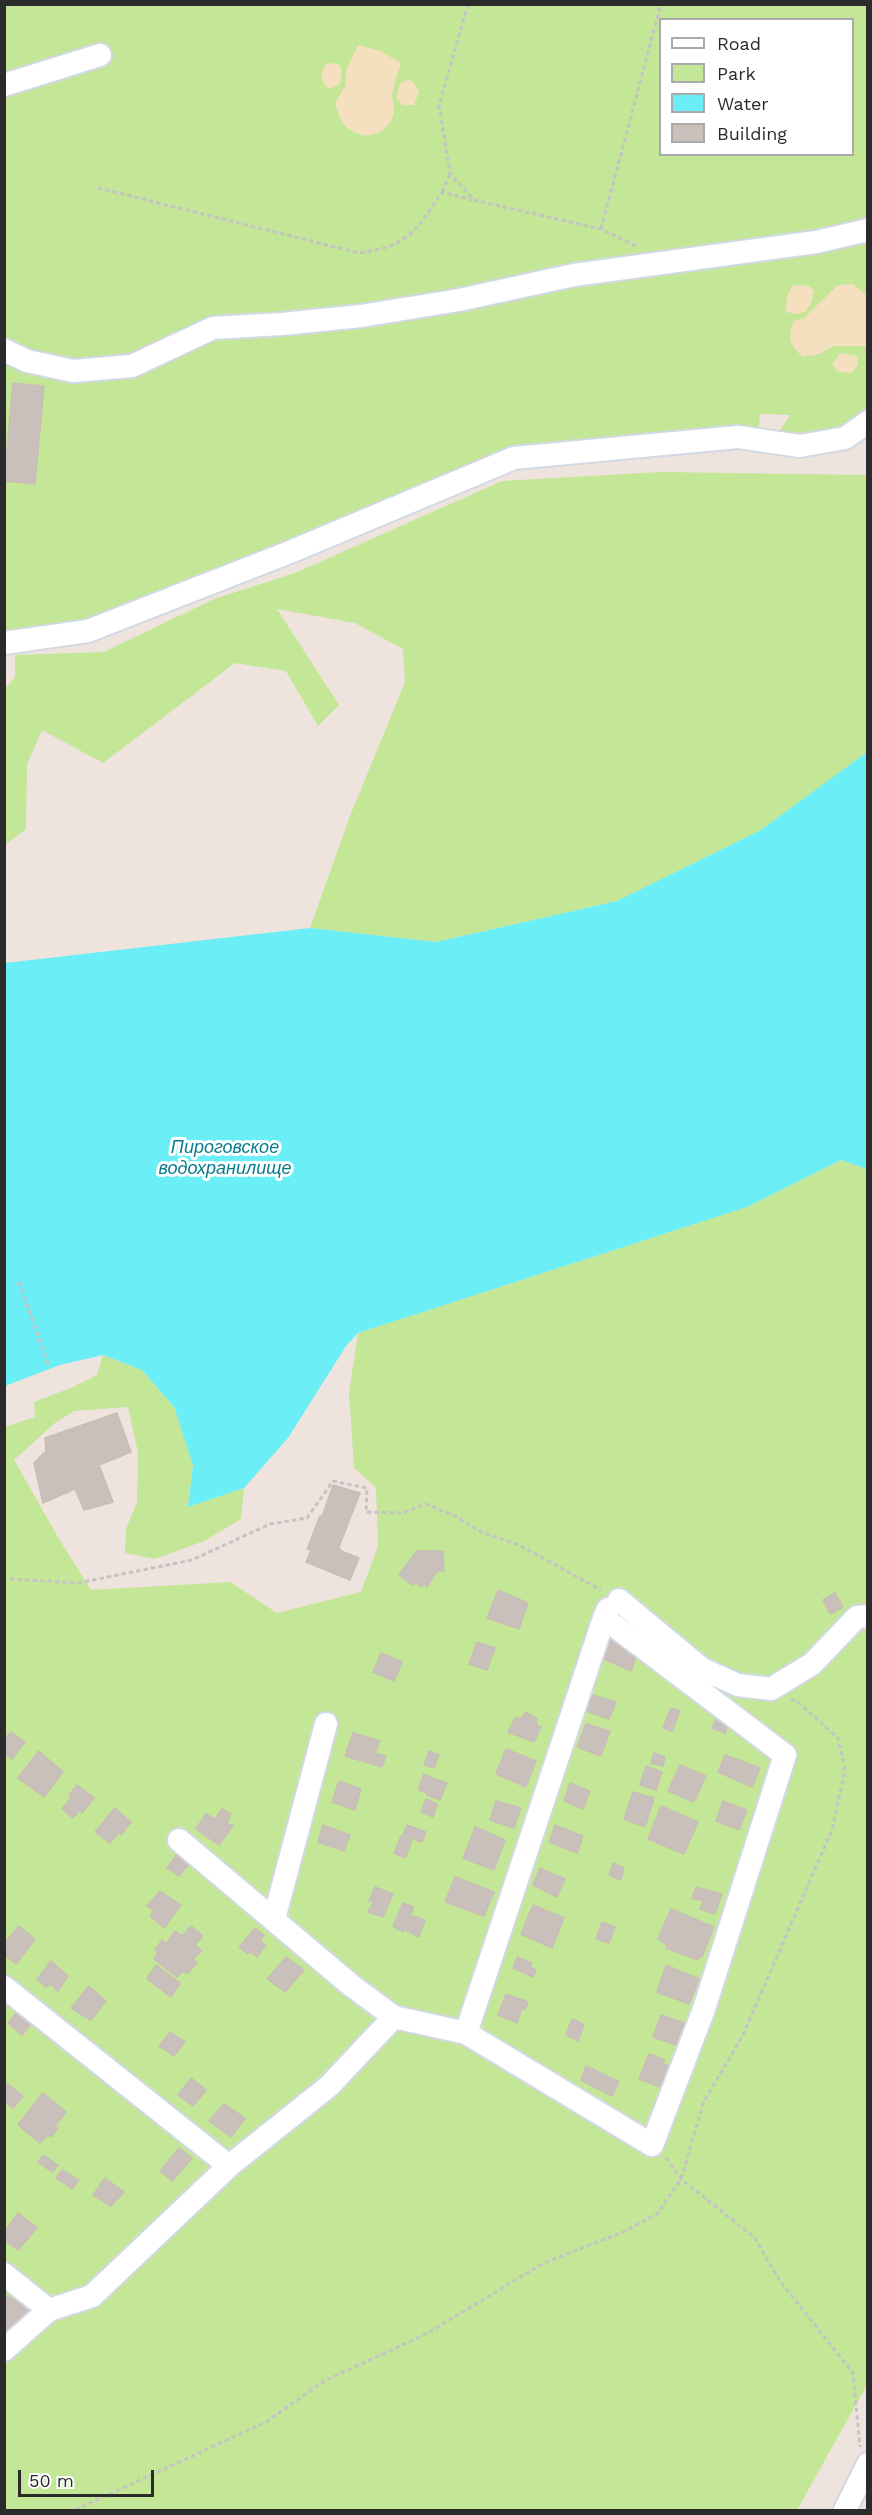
<!DOCTYPE html>
<meta charset="utf-8">
<style>
body{margin:0}
#map{position:relative;width:872px;height:2515px;overflow:hidden;background:#eee3dd;font-family:"Work Sans",sans-serif}
canvas{display:block}
.frame{position:absolute;inset:0;border:6px solid #2b2b2b;pointer-events:none}
.legend{position:absolute;left:659px;top:18px;width:195px;height:138px;box-sizing:border-box;background:#fff;border:2px solid #aaa;margin:0;padding:8px 10px;list-style:none;font-size:18px;color:#2b2b2b}
.legend li{display:flex;align-items:center;gap:12px;height:30px}
.legend b{width:30px;border:2px solid #aaa}
.scale{position:absolute;left:18px;top:2470px;width:136px;height:27px;box-sizing:border-box;border:3px solid #2b2b2b;border-top:0;padding-left:8px;font-size:18px;line-height:21px;white-space:nowrap;color:#2b2b2b;-webkit-text-stroke:4px #fff;paint-order:stroke}
</style>
<div id="map">
<canvas width="872" height="2515"></canvas>
<div class="frame"></div>
<ul class="legend">
<li><b style="height:8px;background:#fff"></b>Road</li>
<li><b style="height:16px;background:#c3e796"></b>Park</li>
<li><b style="height:16px;background:#6beef5"></b>Water</li>
<li><b style="height:16px;background:#c9c0bc"></b>Building</li>
</ul>
<div class="scale">50 m</div>
</div>
<script>
const g = document.querySelector('canvas').getContext('2d');
g.lineJoin = 'round';
function fill(path, color) { g.fillStyle = color; g.fill(path, 'evenodd'); }
function trace(path, color, width, dash) { g.strokeStyle = color; g.lineWidth = width; g.lineCap = dash ? 'butt' : 'round'; g.setLineDash(dash || []); g.stroke(path); }
function drawText(font, color, halo, rows, align = 'center') {
  g.font = font + ' "Work Sans",sans-serif'; g.lineWidth = 6; g.setLineDash([]); g.textBaseline = 'middle'; g.strokeStyle = halo; g.fillStyle = color; for (const [text, x, y, turn = 0] of rows) {
    g.save(); g.translate(x, y); g.rotate((+turn || 0) * Math.PI / 180); g.textAlign = isNaN(turn) ? turn : align; if (halo) g.strokeText(text, 0, 0); g.fillText(text, 0, 0); g.restore();
  }
}
fill(new Path2D(`
 M4,5H867V415L852,428L793,438L780,430L790,415L760,414L759,427L613,437L500,454L228,566L79,621L5,632ZM660,20H852V154H660Z
 M661,472L867,475V752L762,830L617,901L436,942L310,928L350,816L405,682L403,649L355,623L277,609L339,705L318,726L286,671L235,663L103,763L42,730L27,764L26,829L5,845V689L15,677V655L104,652L214,599L295,573L502,481Z
 M841,1160L867,1169V2385L797,2510H5L4,1427L35,1417L34,1402L73,1387L97,1375L103,1355L142,1370L174,1407L193,1465L188,1507L244,1488L241,1519L204,1541L155,1559L125,1553L126,1529L137,1502L138,1452L128,1407L74,1411L56,1422L14,1460L59,1539L91,1590L230,1582L277,1613L361,1592L378,1546L376,1487L354,1468L349,1393L358,1333L747,1207Z`), '#c3e796');
fill(new Path2D(`
 M358,45L380,51L401,63C398,73 394,84 392,95C392,100 394,104 394,109C394,126 375,140 359,134C342,128 340,118 335,103L345,86L347,68Z
 M326,63L338,64L342,70L340,84L329,89L324,84L321,74Z
 M408,79L413,82L419,92L414,105H403L396,98L400,84Z
 M853,284L867,296V346H834L819,354L803,357C790,346 787,337 794,321L804,318L838,285Z
 M793,285L809,286L814,291L811,304L805,312L797,314L786,312L787,296Z
 M840,353L857,356L858,365L851,373L839,372L832,365Z`), '#f4e0be');
fill(new Path2D(`
 M867,752V1169L841,1160L747,1207L358,1333L346,1346L288,1438L244,1488L188,1507L193,1465L174,1407L142,1370L103,1355L60,1365L5,1386V963L310,928L436,942L617,901L761,830Z`), '#6beef5');
const building = new Path2D(`
 M13,383L44,386L35,484L4,481Z
 M117,1413L131,1452L99,1465L113,1502L84,1510L75,1489L43,1503L34,1463L46,1451L45,1438Z
 M333,1485L360,1493L339,1547L341,1551L359,1558L350,1580L306,1562L311,1550L307,1549L320,1516L322,1517Z
 M417,1551H443L444,1571H437L427,1587L424,1583L422,1587L416,1583L413,1585L399,1575Z
 M498,1590L528,1603L519,1629L487,1618Z
 M835,1593L843,1607L830,1614L823,1600Z
 M611,1638L639,1649L631,1671L604,1659Z
 M477,1642L495,1648L487,1670L469,1664Z
 M381,1653L402,1662L394,1681L373,1672Z
 M593,1695L616,1702L609,1719L586,1711Z
 M671,1708L680,1711L672,1731L663,1728Z
 M721,1708L732,1714L725,1733L712,1728Z
 M525,1712L537,1719L536,1724L541,1727L534,1742L508,1732L516,1717L521,1719Z
 M586,1724L610,1731L601,1756L577,1747Z
 M11,1732L25,1742L12,1759L4,1753V1739Z
 M353,1733L380,1741L375,1753L386,1756L382,1767L345,1756Z
 M506,1749L536,1761L526,1787L496,1774Z
 M39,1751L63,1772L44,1797L18,1778Z
 M429,1751L439,1755L434,1768L424,1765Z
 M654,1753L665,1757L663,1766L651,1763Z
 M725,1755L760,1768L752,1787L718,1772Z
 M680,1765L706,1776L694,1802L668,1791Z
 M646,1766L662,1772L656,1790L640,1785Z
 M424,1774L433,1778L428,1793L418,1790Z
 M433,1778L447,1783L440,1800L427,1795Z
 M339,1781L361,1789L355,1810L332,1802Z
 M570,1783L590,1791L583,1809L564,1801Z
 M77,1785L94,1798L82,1813L80,1810L73,1818L62,1809L71,1798L69,1795Z
 M633,1792L654,1798L645,1827L624,1819Z
 M426,1799L437,1804L433,1817L421,1812Z
 M496,1801L521,1808L514,1828L490,1820Z
 M723,1801L747,1810L739,1830L716,1821Z
 M661,1806L698,1822L684,1854L648,1839Z
 M115,1808L131,1822L121,1835L119,1832L110,1843L95,1832Z
 M222,1809L231,1814L227,1823L233,1826L219,1845L196,1829L206,1814L215,1819Z
 M323,1825L350,1835L344,1851L318,1842Z
 M407,1825L426,1832L422,1842L403,1835Z
 M555,1825L583,1836L577,1853L549,1842Z
 M475,1827L505,1840L494,1870L463,1858Z
 M401,1836L412,1841L405,1858L394,1853Z
 M177,1854L189,1864L179,1876L167,1868Z
 M613,1863L624,1868L621,1880L609,1875Z
 M540,1868L565,1879L557,1897L533,1885Z
 M455,1877L494,1892L484,1916L445,1902Z
 M375,1887L393,1894L383,1917L368,1912L374,1902L369,1901Z
 M696,1887L722,1894L715,1914L700,1909L703,1901L692,1898Z
 M160,1891L181,1905L164,1928L150,1916L154,1910L147,1906Z
 M403,1903L414,1907L410,1915L425,1920L419,1937L404,1929L403,1932L393,1926Z
 M533,1905L564,1918L552,1948L521,1934Z
 M671,1909L714,1927L702,1957L699,1955L698,1960L666,1948L667,1945L658,1939Z
 M602,1922L615,1927L609,1943L596,1939Z
 M19,1926L35,1939L16,1964L4,1955V1943Z
 M191,1926L203,1936L195,1945L202,1951L193,1959L197,1963L187,1974L183,1971L177,1977L154,1959L158,1952L155,1950L162,1940L166,1944L175,1931L182,1936Z
 M255,1928L264,1935L260,1941L266,1945L257,1957L250,1951L248,1954L239,1947Z
 M286,1957L304,1970L285,1992L267,1979Z
 M517,1957L532,1963L530,1967L536,1970L533,1977L513,1968Z
 M51,1961L68,1976L58,1991L50,1984L46,1987L37,1979Z
 M156,1965L180,1983L171,1997L147,1979Z
 M666,1965L699,1979L689,2004L657,1992Z
 M89,1986L106,2001L91,2020L71,2008Z
 M506,1994L528,2002L525,2010L522,2008L517,2023L498,2015Z
 M21,2007L36,2018L22,2035L8,2023Z
 M661,2015L684,2023L676,2045L653,2037Z
 M572,2019L584,2025L578,2041L566,2035Z
 M170,2032L185,2042L174,2056L159,2046Z
 M649,2054L665,2060L663,2064L669,2066L660,2087L639,2079Z
 M586,2066L619,2082L612,2096L581,2080Z
 M191,2078L206,2090L193,2106L178,2095Z
 M8,2084L23,2096L13,2108L4,2101V2089Z
 M43,2093L66,2112L55,2126L58,2128L51,2137L48,2135L40,2143L18,2125Z
 M224,2104L245,2118L231,2137L209,2121Z
 M179,2148L192,2158L172,2181L160,2171Z
 M43,2155L58,2165L52,2172L38,2162Z
 M62,2170L79,2180L72,2189L56,2178Z
 M105,2178L124,2192L111,2206L93,2195Z
 M18,2213L37,2228L18,2250L4,2240V2232Z
 M8,2296L32,2312L10,2335L4,2330V2301Z`);
fill(building, '#c9c0bc');
trace(building, '#c9beb6', 1.5);
const minor = new Path2D(`
 M4,85L100,55
 M4,350L27,361L73,371L132,366L213,328L282,324L361,316L459,300L574,275L816,242L868,230
 M4,643L88,631L290,552L514,458L738,437L800,446L845,438L868,422
 M619,1600L702,1669L738,1685L771,1689L812,1664L857,1617L868,1616
 M274,1919L326,1724
 M4,1987L229,2166
 M394,2017L466,2033L652,2145L704,2009L785,1755L604,1618L608,1609
 M466,2033L604,1618
 M4,2274L49,2310
 M4,2350L49,2310L92,2296L229,2166L329,2086L394,2017L352,1986L179,1840
 M845,2510L868,2464`);
trace(minor, '#d2d9e5', 26);
trace(new Path2D(`
 M468,4L439,105L450,174L474,200L601,229L636,246
 M98,188L359,253C409,246 416,231 442,192L472,200
 M442,192L450,174
 M601,229L661,4
 M19,1282L48,1364
 M10,1579L78,1583L192,1560L270,1524L307,1518L333,1481L367,1488L366,1512L402,1513L426,1504L453,1515L481,1532L519,1545L601,1590
 M666,2158L681,2179L754,2237L780,2281L853,2373L860,2447
 M75,2510L266,2422L324,2381L426,2334L544,2263L623,2232L657,2214L681,2179L704,2101L742,2037L832,1830L845,1770L838,1738L799,1703L791,1699`), '#c4c4c4', 3, [4.5, 3]);
trace(minor, '#fff', 22);
drawText('italic 18px', '#087d8d', '#fff', [
 ["Пироговское",225,1148],
 ["водохранилище",225,1169]
]);
</script>
